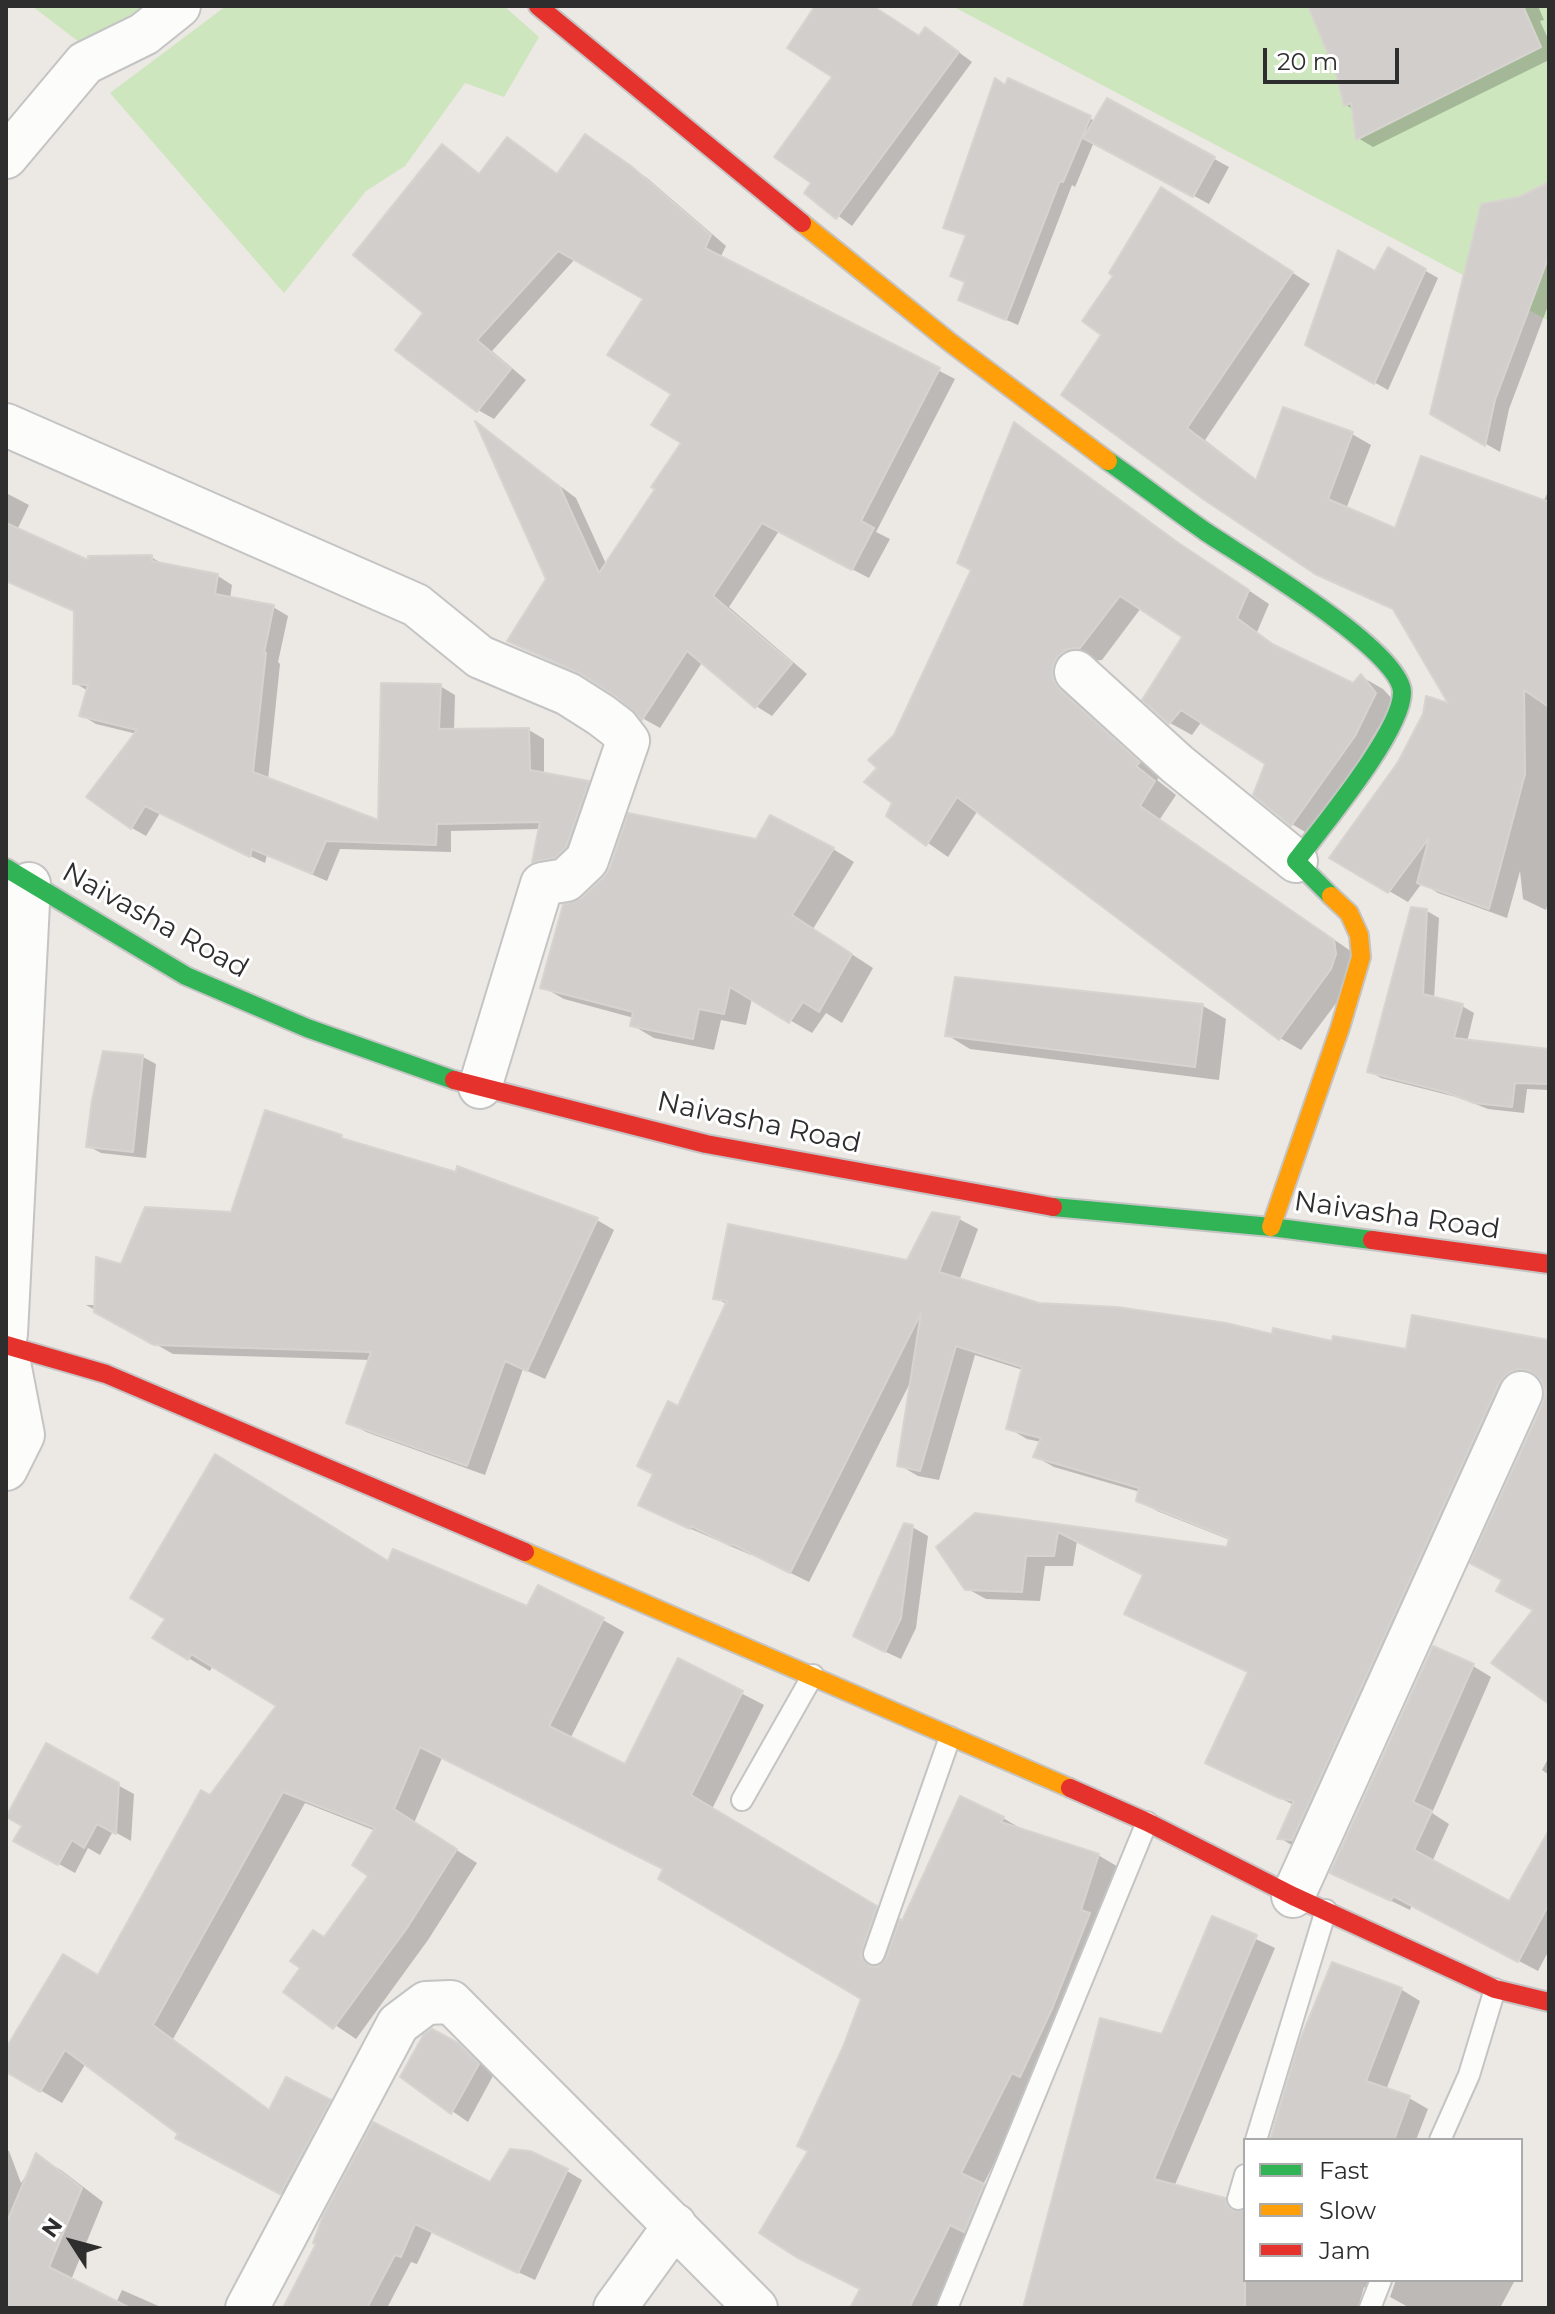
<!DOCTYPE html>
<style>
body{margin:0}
#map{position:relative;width:1555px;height:2314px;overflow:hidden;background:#ece8e4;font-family:Montserrat,sans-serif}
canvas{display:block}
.frame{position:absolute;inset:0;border:8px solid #2e2e2e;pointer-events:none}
.legend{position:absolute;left:1243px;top:2138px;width:280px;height:144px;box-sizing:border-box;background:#fff;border:2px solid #ababab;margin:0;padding:10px 14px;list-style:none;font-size:24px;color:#2e2e2e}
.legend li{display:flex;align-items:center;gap:16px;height:40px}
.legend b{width:40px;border:2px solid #ababab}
.north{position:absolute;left:32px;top:2202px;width:80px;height:80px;-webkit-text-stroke:6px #fff;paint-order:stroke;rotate:306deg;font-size:22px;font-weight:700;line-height:32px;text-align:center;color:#2e2e2e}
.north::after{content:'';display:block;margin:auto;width:28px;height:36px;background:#2e2e2e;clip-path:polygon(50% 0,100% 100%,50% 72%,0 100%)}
.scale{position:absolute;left:1263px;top:48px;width:136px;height:36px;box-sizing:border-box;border:4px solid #2e2e2e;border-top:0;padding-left:10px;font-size:24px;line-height:28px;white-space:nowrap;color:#2e2e2e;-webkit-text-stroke:6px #fff;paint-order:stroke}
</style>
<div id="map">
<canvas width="1555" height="2314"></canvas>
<div class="frame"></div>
<ul class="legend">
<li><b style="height:10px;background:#30b455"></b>Fast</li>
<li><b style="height:10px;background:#ff9f0a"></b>Slow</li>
<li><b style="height:10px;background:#e5322d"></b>Jam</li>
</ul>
<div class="north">N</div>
<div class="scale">20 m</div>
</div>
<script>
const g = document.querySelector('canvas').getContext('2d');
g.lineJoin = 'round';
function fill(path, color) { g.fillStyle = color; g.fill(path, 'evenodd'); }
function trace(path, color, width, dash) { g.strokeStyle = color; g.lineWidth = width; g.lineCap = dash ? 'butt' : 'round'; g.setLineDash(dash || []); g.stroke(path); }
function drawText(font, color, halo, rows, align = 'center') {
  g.font = font + ' Montserrat,sans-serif'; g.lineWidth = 6; g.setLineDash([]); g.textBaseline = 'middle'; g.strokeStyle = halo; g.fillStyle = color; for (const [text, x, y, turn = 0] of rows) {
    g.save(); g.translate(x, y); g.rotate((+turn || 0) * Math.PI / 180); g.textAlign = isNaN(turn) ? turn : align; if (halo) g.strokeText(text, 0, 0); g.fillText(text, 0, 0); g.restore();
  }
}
fill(new Path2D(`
 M32,6H147L79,42Z
 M226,6H504L539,37L504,97L465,83L405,166L366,191L284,293L110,93Z
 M952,6H1549V321L1478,283Z`), '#cee6be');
fill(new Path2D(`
 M817,6H871L920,38L941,39L972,62L852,226L807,192L814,183L834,76Z
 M1309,6H1538L1544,20L1540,21L1549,41V60L1373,147L1358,138L1354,110L1346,105L1338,72Z
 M1006,87L1096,121L1107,100L1229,167L1209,204L1094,142L1075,187L1072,185L1018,325L972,305L967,283L952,275L968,237L946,227Z
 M508,140L559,175L601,146L647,178L726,246L720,258L955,379L876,532L890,539L869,578L779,531L729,607L807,674L772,716L756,706L703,661L660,728L644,719L617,694L594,680L510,640L548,580L480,426L576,498L607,566L658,489L684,443L674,394L646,298L575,259L492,351L526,380L494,419L478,410L426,313L442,147L481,175Z
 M1549,184V303L1509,409L1500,452L1433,413L1520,199Z
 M1181,201L1310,284L1205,440L1258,481L1352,434L1371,445L1346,509L1396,531L1543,502L1549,490V898L1546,910L1523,899L1520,871L1507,918L1438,893L1422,883L1408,902L1332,858L1453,706L1396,611L1316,572L1204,498L1104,334Z
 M1389,250L1438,278L1388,390L1307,344L1375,273Z
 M1015,425L1035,437L1196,555L1269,604L1257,632L1286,653L1353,686L1362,677L1383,689L1394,701L1313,837L1292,824L1267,763L1202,721L1192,735L1170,723L1145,699L1185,636L1141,608L1102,660L1090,661L1160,776L1157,780L1176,795L1160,819L1355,954L1352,982L1301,1050L1280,1038L978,810L948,857L888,815L894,802L880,767L973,570Z
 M6,493L29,505L17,530L90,564L151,557L166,566L218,576L232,585L230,599L273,607L288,616L278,662L280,664L268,780L380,823L440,686L455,695L454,731L529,730L544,739V775L588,783L603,791L581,855L548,869L534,861L540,829L451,831V852L340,849L327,881L267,855L265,863L160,813L146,836L132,828L137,734L96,724L81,715L88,691L75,683L76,612L6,581Z
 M757,841L833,849L854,862L813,929L873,968L842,1023L826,1013L812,1033L752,998L746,1025L721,1020L714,1050L654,1038L632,1025L634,1018L564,999L543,987Z
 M1427,911L1439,918L1434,999L1462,1006L1474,1013L1467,1042L1549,1051V1090L1527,1089L1524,1113L1488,1109L1460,1098L1381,1078L1369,1071Z
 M957,979L1203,1006L1226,1019L1219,1080L970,1049L947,1035Z
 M105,1053L143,1057L156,1064L146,1158L101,1153L88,1146Z
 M341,1137L351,1143L597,1220L614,1230L545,1379L523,1369L485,1475L366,1432L349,1422L371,1360L173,1354L86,1305H97L122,1266L232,1214Z
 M959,1219L978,1229L959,1281L1038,1305L1273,1337L1408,1351L1549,1345V1702L1535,1610L1504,1580L1545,1403L1547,1390L1543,1380L1526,1384L1298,1849L1280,1838L1294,1805L1207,1762L1250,1673L1146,1624L1145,1575L1077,1541L1073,1566H1045L1040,1601L986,1599L966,1588L976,1515L1228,1549L1230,1540L1157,1511L1138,1500L1140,1492L1054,1467L1036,1457L1041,1442L1027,1439L1008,1428L1023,1370L975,1355L939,1480L918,1476L899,1465L912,1379L809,1582L752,1554L751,1555L659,1515L655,1474L678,1408L728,1305L716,1298L908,1263Z
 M912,1527L928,1536L916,1628L901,1659L871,1645Z
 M389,1563L528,1609L603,1620L624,1632L570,1739L626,1767L679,1661L764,1705L712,1809L903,1923L1003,1818L1025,1831L1098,1855L1120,1868L1034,2084L983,2185L1005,2198L986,2243L972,2236L936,2308H853L862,2290L810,2151L864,1999L665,1870L442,1758L414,1823L477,1863L428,1940L356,2039L286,1992L371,1875L376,1831L305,1803L173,2039L271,2111L330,2101L351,2114L303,2205L199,2150L181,2134L86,2063L62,2103L6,2070V2052L99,1977L210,1798L279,1706L213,1665L210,1671L155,1638Z
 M1473,1666L1491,1677L1432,1813L1449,1824L1432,1862L1510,1904L1549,1834V1950L1538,1971L1412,1905L1410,1910L1332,1872Z
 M46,1746L134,1794L131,1841L113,1831L100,1855L88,1848L75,1873L16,1840L24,1825Z
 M1549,1757V1775L1542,1770Z
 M1213,1919L1275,1948L1174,2187L1225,2200L1245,2211V2280H1392L1384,2296L1364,2287L1358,2308H1025L1163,2037Z
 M1333,1964L1402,1990L1420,2001L1386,2090L1409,2098L1428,2109L1416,2140H1272Z
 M432,2031L474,2055L494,2074L468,2122L403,2077Z
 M6,2150L9,2151L21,2183L39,2158L61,2170L103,2202L71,2280L116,2303L122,2290L163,2308H6Z
 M567,2171L582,2180L535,2280L432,2232L417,2264L411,2262L387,2308H285L319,2244L491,2184Z
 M1396,2280H1515L1500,2308H1410L1390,2297Z`), '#0003');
const building = new Path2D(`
 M815,6H873L919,36L925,27L959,52L836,219L804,193L811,183L774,157L832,77L787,48Z
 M1308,6H1523L1541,47L1356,140L1351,103L1344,106L1336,73Z
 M995,78L1005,85L1008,78L1091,116L1063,182L1060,181L1006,320L958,300L965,282L950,276L966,235L943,228Z
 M1107,98L1215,157L1193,197L1083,138Z
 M585,134L631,166L711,235L705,248L940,368L861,521L874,528L852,570L762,523L713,596L792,663L755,708L687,651L642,720L615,696L581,674L507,641L546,579L475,421L560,487L599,573L655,489L651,487L681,443L651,425L671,394L607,355L643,299L558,251L477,340L511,369L477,412L395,350L423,313L353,255L442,144L479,174L507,137L557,174Z
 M1549,182V256L1495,400L1485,446L1430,414L1481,204L1519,197Z
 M1161,187L1293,272L1187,428L1256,480L1283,407L1353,432L1328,499L1395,528L1421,456L1549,502V707L1524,690L1525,774L1489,909L1417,883L1429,838L1388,893L1329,858L1398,762L1423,714L1426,696L1448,703L1393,609L1315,574L1203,499L1061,395L1101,335L1082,321L1113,276L1109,273Z
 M1388,247L1426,269L1374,384L1305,345L1338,250L1375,271Z
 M1014,422L1174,540L1249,590L1237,618L1272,644L1353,683L1361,674L1376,693L1355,736L1291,826L1253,795L1265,764L1181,710L1169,724L1142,700L1182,637L1120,596L1080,648L1068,649L1058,656L1053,666V679L1060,690L1140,762L1136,766L1155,781L1140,806L1334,940L1336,954L1331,969L1279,1040L957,797L926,846L886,816L892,803L864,782L877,768L868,760L894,735L971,570L957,563Z
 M6,523L88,560V556L152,555V561L218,574L215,594L274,605L264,653H266L253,772L378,820L381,683L441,684L439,729L529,728L530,770L589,781L566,847L555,858L532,862L540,822L437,824L436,845L326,841L312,874L252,849L250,857L145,806L131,829L86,797L137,730L79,716L88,685L73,684L74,611L6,581Z
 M628,813L756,839L770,815L834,848L792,915L852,954L819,1012L803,1002L789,1023L730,987L724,1014L699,1009L693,1039L630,1026L633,1012L540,988L563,905L582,898L604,877L610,868Z
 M1411,907L1427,909L1423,994L1463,1004L1454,1038L1549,1049V1084L1515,1083L1512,1107L1474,1103L1445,1092L1367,1072Z
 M955,977L1203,1004L1195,1067L945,1036Z
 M103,1051L143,1055L133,1152L86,1147L92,1100Z
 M265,1110L342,1135L341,1138L456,1172L457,1166L598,1218L527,1371L505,1361L467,1466L346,1423L371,1352L154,1345L94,1312L96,1257L121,1264L145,1207L231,1212Z
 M932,1212L960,1217L939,1272L1039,1303L1117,1307L1226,1323L1272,1334L1273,1328L1332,1341L1333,1336L1406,1349L1412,1315L1549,1340V1704L1491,1663L1533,1610L1496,1591L1502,1580L1470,1563L1543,1403L1545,1391L1541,1380L1530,1371L1519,1369L1508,1373L1499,1383L1292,1840L1277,1839L1294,1801L1279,1798L1205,1763L1248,1672L1124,1614L1143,1575L1058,1532L1054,1556H1026L1022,1592L965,1590L936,1547L975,1513L1227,1547L1229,1538L1136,1501L1139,1488L1033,1457L1041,1438L1006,1429L1022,1367L956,1346L920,1471L897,1466L921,1313L790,1573L732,1544L731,1546L691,1526L690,1529L638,1505L653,1474L637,1466L668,1401L678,1406L727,1301L713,1299L728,1224L907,1260Z
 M215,1454L388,1561L393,1549L527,1606L538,1585L604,1618L549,1726L625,1764L678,1658L743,1691L691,1795L877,1906L862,1950L861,1957L869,1966L877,1967L886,1959L900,1919L902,1921L960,1796L1004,1817L1001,1822L1099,1854L1081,1910L1090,1913L1052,2009L1020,2077L1012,2073L961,2173L984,2184L968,2223L964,2232L950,2225L909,2308H850L860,2289L796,2257L759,2233L808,2151L797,2146L843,2047L861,1999L658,1879L663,1869L420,1747L394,1809L457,1849L407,1928L333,2029L283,1992L300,1968L290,1961L313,1930L324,1937L368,1876L352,1865L375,1828L283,1792L153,2025L269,2110L286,2077L331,2100L280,2194L175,2138L178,2134L65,2050L40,2092L6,2072V2048L63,1954L98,1975L201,1790L210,1795L276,1706L191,1654L188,1660L152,1638L165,1619L130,1598Z
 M904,1523L913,1525L901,1618L885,1652L853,1636Z
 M1433,1646L1474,1664L1413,1802L1432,1811L1414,1850L1509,1901L1549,1830V1904L1518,1962L1393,1896L1391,1901L1330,1873Z
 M46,1743L119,1783L116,1834L97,1824L84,1848L72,1840L58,1865L13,1841L22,1826L6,1817Z
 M1212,1916L1257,1935L1154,2179L1225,2198L1228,2207L1234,2211L1245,2210V2308H1023L1100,2018L1162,2034Z
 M1332,1962L1402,1988L1366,2081L1410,2096L1394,2140H1270L1298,2045Z
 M432,2029L458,2043L479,2064L451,2114L400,2077L424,2034Z
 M373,2122L490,2182L510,2149L530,2151L568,2169L518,2273L415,2224L401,2257L395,2255L367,2308H283L316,2244L313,2243L323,2216Z
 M36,2153L82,2188L49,2267L130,2308H6V2224Z`);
fill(building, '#d1cecb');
trace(building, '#d7d4d0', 2);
const lane = new Path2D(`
 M742,1800L813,1675
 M874,1954L950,1737
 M1256,2140L1326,1910
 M1440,2140L1469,2075L1495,1989
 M1238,2199L1245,2175
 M947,2308L1147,1822
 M1370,2308L1381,2280`);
const street = new Path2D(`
 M6,157L85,63L144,34L179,6
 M6,425L416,605L480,657L568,694L601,715L618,728L628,741L587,860L566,880L542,884L480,1087
 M1076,672L1177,764L1296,861
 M6,1334L29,884
 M6,1347L23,1435L6,1469
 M1293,1896L1521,1393
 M247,2308L398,2024L426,2003L451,2002L756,2308
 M615,2308L675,2225`);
const fast = new Path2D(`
 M1108,461C1141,484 1173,509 1206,532C1243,557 1401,650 1402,692C1403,730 1321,828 1296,861L1331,896
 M6,868L186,976L307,1028L454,1080
 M1053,1207L1271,1227L1372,1240`);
const slow = new Path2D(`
 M802,223L951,343L1108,461
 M1271,1227L1340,1028L1361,957L1359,935L1349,913L1331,896
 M525,1552L1070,1788`);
const jam = new Path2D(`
 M538,6L802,223
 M454,1080L706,1144L1053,1207
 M1372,1240L1549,1264
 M6,1345L106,1374L525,1552
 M1070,1788L1147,1822L1293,1896L1495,1989L1549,2002`);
trace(lane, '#c5c4c5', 24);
trace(street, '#c5c4c5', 46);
trace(fast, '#c5c4c5', 22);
trace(slow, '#c5c4c5', 22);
trace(jam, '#c5c4c5', 22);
trace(lane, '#fcfcfb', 20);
trace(street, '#fcfcfb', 42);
trace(fast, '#30b455', 18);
trace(slow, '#ff9f0a', 18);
trace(jam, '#e5322d', 18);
drawText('28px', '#2e2e2e', '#fff', [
 ["Naivasha Road",155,921,29],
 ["Naivasha Road",759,1123,12],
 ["Naivasha Road",1397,1216,8]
]);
</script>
